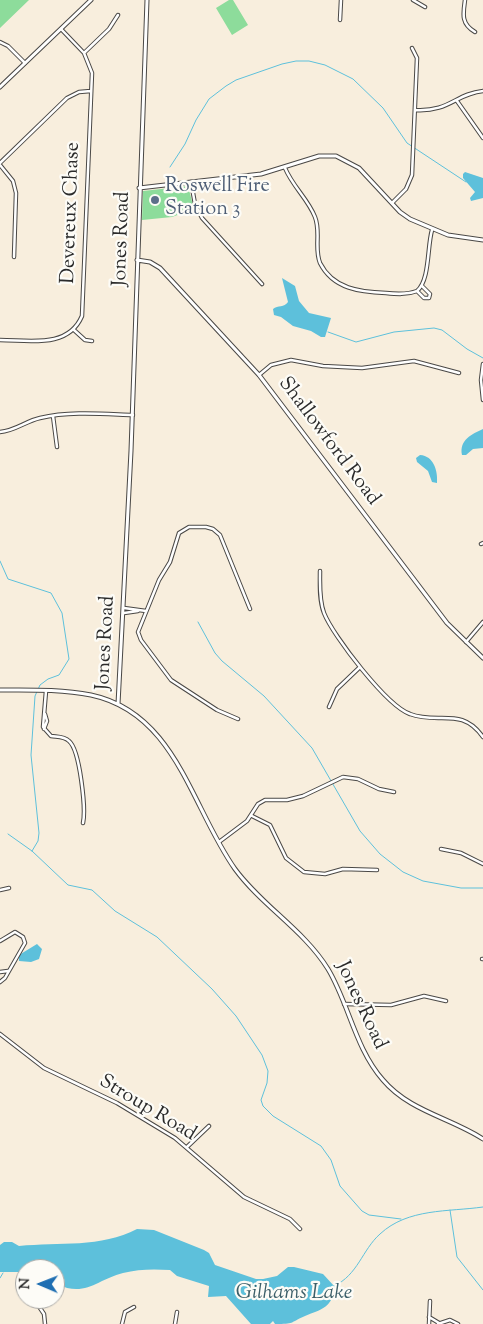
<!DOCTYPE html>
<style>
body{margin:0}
#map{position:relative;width:483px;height:1324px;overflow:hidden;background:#f8eedd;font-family:"Sorts Mill Goudy",serif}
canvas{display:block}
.north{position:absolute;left:15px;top:1259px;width:50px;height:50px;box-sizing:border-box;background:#fdfcf7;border:1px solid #a9a8a5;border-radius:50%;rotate:271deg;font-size:14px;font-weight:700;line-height:20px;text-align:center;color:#2b2b2b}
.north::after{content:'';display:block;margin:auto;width:18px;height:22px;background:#1f6fb2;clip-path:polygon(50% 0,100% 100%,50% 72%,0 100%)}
</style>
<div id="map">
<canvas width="483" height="1324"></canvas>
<div class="north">N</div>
</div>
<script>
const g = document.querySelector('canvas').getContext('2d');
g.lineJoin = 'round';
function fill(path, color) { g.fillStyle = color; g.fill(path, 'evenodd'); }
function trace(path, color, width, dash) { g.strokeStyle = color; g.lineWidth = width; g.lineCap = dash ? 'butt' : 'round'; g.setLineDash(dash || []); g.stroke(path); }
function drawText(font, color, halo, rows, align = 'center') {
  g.font = font + ' "Sorts Mill Goudy",serif'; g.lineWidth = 4.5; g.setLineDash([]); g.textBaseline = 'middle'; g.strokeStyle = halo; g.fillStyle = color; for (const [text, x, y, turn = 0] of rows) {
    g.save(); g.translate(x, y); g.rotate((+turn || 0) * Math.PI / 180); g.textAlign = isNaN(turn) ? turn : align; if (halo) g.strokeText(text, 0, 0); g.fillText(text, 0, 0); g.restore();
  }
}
fill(new Path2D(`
 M0,0H29L0,28Z
 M229,0H233L248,25L232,35L216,8Z
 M188,186L194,209L172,217L142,220L143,191Z`), '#8ddc9b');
fill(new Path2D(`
 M465,172L483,178V198L471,201L470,198L475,192L463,178V174Z
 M282,278L295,286L299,301L309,313L331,318L325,337H321L311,331L293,326L281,317L274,315L273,309C278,305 284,308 288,302Z
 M483,429V448L473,449L466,455H462C459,440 472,434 483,429Z
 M420,455C434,456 438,471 437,483L432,482L428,471L417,462L416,458Z
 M37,944L42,949L39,959L31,962L19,961V955Z
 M137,1229L154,1230L204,1250L209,1253L215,1265L256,1279H263L277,1276L288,1267H294L323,1274L335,1287C332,1308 322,1309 305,1316C289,1323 295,1324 275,1324L273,1321L270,1324H251L226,1296L208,1297L209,1286L177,1276L170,1270C154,1269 138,1269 123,1273C98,1279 85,1298 57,1284L55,1269H25V1272H0V1245L4,1242H12L19,1246C59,1242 101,1248 137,1229Z`), '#5dc0db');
trace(new Path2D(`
 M170,167L185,144L196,120L209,99L226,86L236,80L282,64L296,61H309L325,65L353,79L383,108L407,143L466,182
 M328,332L356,342L394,332L434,328L442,330L467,349L483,358
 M0,561L8,579L51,593L62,613L69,659L59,675L48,679L40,685L35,696L31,755L39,833L38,841L32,851
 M198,622L215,653L222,661L264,696L312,748L360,831L380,854L403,872L423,881L461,888H483
 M8,834L32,851L68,885L92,890L115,911L157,937L212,989L236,1016L262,1055L268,1071L267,1083L261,1100L263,1106L273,1116L321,1146L331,1160L340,1186L362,1211L369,1215L401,1219
 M450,1210L457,1257L483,1290
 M0,1278L3,1273
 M334,1286C358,1275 362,1250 380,1234C408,1208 448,1212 483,1207`), '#5dc0db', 1);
const minor = new Path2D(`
 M413,0L425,7
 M465,0C463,14 461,24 475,32
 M340,20L341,0
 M0,42L8,46L25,63
 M84,53L109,29L118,15
 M457,101L483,138
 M415,110C450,112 455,94 483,91
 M0,163L67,98L79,92L91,91
 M0,165L13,181L16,193L14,257
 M285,168C293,187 308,199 315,217C321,232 314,248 320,263C333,289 360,292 386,293C396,294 407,295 417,291C430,280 427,247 432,230
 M191,182L195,204L202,218L262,284
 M392,203L406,189L412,175L417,58L412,48
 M417,291L424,298H429L430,294L422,286
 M74,330L85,340L92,341
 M0,340C29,340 68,349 82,316L92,73L84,53L61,29
 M483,364L481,380L483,400
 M259,375L271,365L291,360L323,366L362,368L414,361L459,373
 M53,416L57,447
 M0,432C15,431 26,421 40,418C70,411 103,414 133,415
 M481,544L483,543
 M320,571C320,584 319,600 324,613C333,636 387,706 410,714C439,725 461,706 483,737
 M124,608L146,611
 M124,613L138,611
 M466,642L483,622
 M46,691L43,727L51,736C57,737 64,736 69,741C80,750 86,809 83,823
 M329,707L337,689L360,667
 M238,719L217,710L171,680L141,640L138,632L159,580L170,562L179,533L189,527H206L213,529L220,535L250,609
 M44,729L47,721L45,714
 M252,816L270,825L286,858L304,872L325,874L343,869L377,870
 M219,842L247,821L258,804L265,800H287L303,796L343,777L358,779L379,789L394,792
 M441,849L461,853L483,864
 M0,890L9,888
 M0,941L15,932L23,937L25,943L5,978L0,982
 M482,959H483
 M0,972L8,971
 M344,1004L391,1005L424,996L446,1001
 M0,1034L44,1068L117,1103L175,1138L244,1197L290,1219L300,1229
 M187,1147L209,1126
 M40,1308L44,1314L45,1324
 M429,1317L439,1323
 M122,1324L125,1312L134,1307
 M175,1324L177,1312
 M429,1324L430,1301
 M438,1324L450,1320L458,1324`);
const tertiary = new Path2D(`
 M0,87L91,0
 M139,188L261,174L319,156H336L359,168L400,212L410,219L448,235L483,240
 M137,260L150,262L160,268L259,375L447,623L483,658
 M0,690C29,690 62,689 91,695C176,713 191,807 235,869C262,906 304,930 328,969C349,1004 355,1048 383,1080C409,1111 451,1118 483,1139
 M118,704L131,451L147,0`);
trace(minor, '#4a4846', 4.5);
trace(tertiary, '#4a4846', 5);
trace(minor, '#fff', 2.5);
trace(tertiary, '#fff', 3);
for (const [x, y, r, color] of [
 [155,200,5,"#5c6f8a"]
]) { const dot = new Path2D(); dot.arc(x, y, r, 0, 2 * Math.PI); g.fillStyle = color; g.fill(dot); trace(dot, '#fdfcf7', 2); }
drawText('20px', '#4e5e75', '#fdfcf7', [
 ["Roswell Fire",165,188],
 ["Station 3",165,211]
], 'left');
drawText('20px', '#2b2b2b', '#fdfcf7', [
 ["Devereux Chase",72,213,-88],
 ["Jones Road",123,239,-88],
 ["Shallowford Road",328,442,53],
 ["Jones Road",107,643,-87],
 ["Jones Road",360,1006,65],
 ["Stroup Road",147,1109,31]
]);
drawText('italic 21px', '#3c5f69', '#fdfcf7', [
 ["Gilhams Lake",294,1294]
]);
</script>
